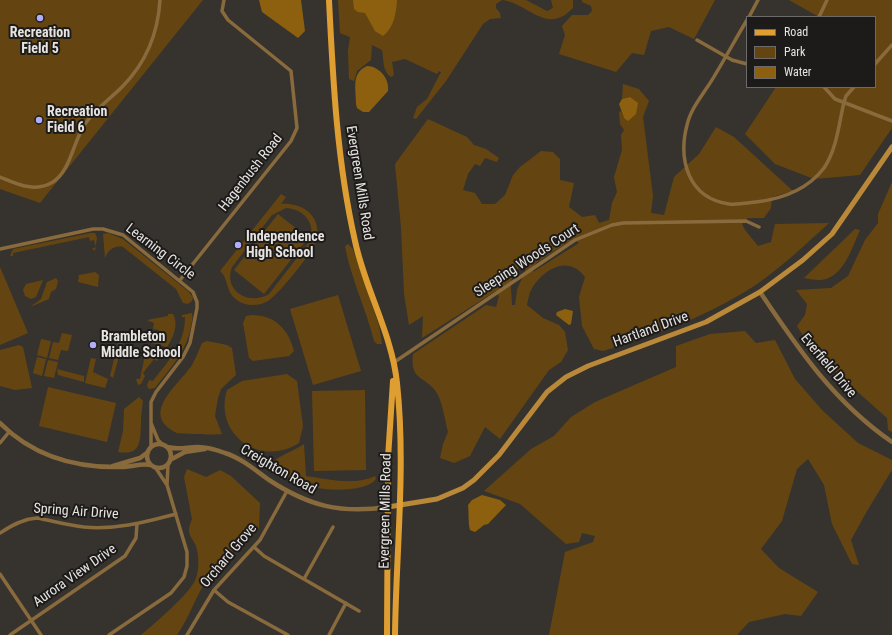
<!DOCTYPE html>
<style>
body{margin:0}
#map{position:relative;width:892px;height:635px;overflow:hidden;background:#36332e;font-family:"Roboto Condensed",sans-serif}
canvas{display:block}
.legend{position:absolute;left:746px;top:16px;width:130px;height:72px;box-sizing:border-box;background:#1c1b19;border:1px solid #6d6b69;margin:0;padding:5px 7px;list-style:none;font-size:12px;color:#e6e3e1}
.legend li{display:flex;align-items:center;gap:8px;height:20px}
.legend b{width:20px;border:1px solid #6d6b69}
</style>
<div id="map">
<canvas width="892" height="635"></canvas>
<ul class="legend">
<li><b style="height:5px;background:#df9e31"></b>Road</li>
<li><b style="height:11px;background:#644511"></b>Park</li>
<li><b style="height:11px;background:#8d600f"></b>Water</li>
</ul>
</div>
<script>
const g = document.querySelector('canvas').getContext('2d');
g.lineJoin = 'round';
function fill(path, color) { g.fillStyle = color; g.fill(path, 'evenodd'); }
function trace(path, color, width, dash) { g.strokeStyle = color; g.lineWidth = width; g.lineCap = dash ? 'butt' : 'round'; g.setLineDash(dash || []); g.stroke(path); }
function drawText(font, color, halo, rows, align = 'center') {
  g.font = font + ' "Roboto Condensed",sans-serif'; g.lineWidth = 4; g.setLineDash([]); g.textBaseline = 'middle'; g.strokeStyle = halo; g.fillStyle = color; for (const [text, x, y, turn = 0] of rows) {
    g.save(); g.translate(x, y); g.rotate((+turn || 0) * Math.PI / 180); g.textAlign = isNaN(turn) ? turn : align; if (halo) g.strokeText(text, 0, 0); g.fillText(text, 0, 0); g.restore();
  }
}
fill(new Path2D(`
 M0,0H203L40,203L0,189Z
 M338,0H502L496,4V8L500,13L501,18L490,19L483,24L446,81L416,119L413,118L417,107L427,99L441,72L439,71L437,74L405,59L392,62L394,75L391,77C382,71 384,59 382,50L372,45L371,60L357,71L354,81L349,79L348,51L350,37L340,33Z
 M502,0H526L547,11L553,8L551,0H573V8C546,36 529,3 502,0Z
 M582,0H715L694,39L669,27L651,31L644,55L632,53L616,72L559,54L565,35L562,26L572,15H588L592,11L591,6L582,2Z
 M789,0H892V128L860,175L814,179L775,164L745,134L776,87H875V17H819Z
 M623,84L639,89L649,101L643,117L653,196L651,213L664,215L674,177L699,154L716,127L734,137L793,191L772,197L771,208L764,218H748L742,224L745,230L758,246L771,242L775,224L829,223C806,244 783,266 757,284C711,315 656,335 603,351L594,349L582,326L579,297L585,277C568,254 543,269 531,290C529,294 528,300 527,305L543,318L559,325L565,332L568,350L561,362L549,370L500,439L485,427L470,456L454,463L440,458L443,444L448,432C445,420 443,406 438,395C429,376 409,383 413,354L486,305L496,307L499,296L496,291L422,338L423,316L409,325L404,294L401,228L395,164L428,119L467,137L474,145L486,149L499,158L497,162L485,158L480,166L475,164L468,174L463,190L475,193L482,204H495L505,195L513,175L520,167L541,151L553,152L560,159V180L574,183L569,207L582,217L595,215L599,223L609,220L612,203L617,192L614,177L622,150L621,135L624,130L620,124L619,112L621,111L624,118L630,97L622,99ZM573,239L579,243L533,272L536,263ZM522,264H528L517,290L515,305H512C512,284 506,282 522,264Z
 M892,182V432L888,430L887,418L815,354L797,326L805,315L807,304L796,290L831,288L848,276L865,240L878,223V214Z
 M281,194L286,197L281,204C303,202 323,217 316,241C313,252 279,294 268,301C262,305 252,306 245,304C223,296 231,281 220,271ZM286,208C304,209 316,223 310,241L269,294C249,306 223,291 232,267L272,215Z
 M278,214L308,238L264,294L234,270Z
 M855,229L860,230C852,248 843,279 820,280C815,280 809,279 804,278Z
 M91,233H95L97,238L95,251L92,249L96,247L94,240L90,241L89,237L13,253V256H10L13,249Z
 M108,233L123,239L188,291L193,297L192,301L188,304L183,303L176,289L123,247C113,245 108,251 105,258L103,234Z
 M348,244L353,249L379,325L382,344H377L374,341C366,309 351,279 345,246Z
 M0,267L28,333L0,345Z
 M95,272L99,275L98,287L78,282L79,275Z
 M56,278L58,281L56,289L51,292L49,299L30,307L41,299L47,282Z
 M43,280L36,297L31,299L25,296L23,290L26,284Z
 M338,295L361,371L313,385L290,309Z
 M192,313C193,318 192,321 191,326C187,351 170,368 155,388L149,389L147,386L149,380L153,381C169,360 185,344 185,317H182V315Z
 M168,314H173C179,325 173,338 167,347L146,342L147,339H156L159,330L153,329L154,323L147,320L168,316Z
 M252,315C275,315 289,330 294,351L289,356L253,361L249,358L243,323L246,316Z
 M745,331L756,343L775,340L795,379L822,410L858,443L892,460V470L867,511L851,540L859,565L852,564L832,524L824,485L808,459L797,469L782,521L761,549L779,568L818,592L801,616L785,614L749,622L737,635H549L565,552L593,542L595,536L582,533L579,542L566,544L520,504L484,491L531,449L554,436L571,417L595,402L676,367V346L710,334Z
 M62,333L72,335L68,351L61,350L58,360L49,358L53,342L59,343Z
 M120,334L125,335L113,378L110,376Z
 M41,339L51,341L47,358L37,355Z
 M207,341L227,345L232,348L236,375L221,389L218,398L215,416L222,434C219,435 180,434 177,433C138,414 179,385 192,365C196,358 199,350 202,343Z
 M19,345L23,347L32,388L15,390L0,386V350Z
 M144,351L156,354L159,358L157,361L154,359L143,373L145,376L141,384L138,385L136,379H140L145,355L142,353Z
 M37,357L46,359L42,376L33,373Z
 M91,358L96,359L93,372L108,379L105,388L85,383Z
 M48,360L58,362L54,378L44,376Z
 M57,369L84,376V382L58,375Z
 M287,374L297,381L303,426L299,443C260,468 213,434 227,390L242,381Z
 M48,387L116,403L107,442L39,426Z
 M365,390L366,470L314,471L312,391Z
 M139,397L143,401C142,408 141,415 141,423C140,440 142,456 118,452L123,431L124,409Z
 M304,444L306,476C327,479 355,486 375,476L376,479C365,494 315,491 299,483C289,478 279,472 271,464C280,454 293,452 304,444Z
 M187,469L206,477L220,470L231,476L260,503L259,528C247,537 214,568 206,581C195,598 189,618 177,635H141C154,624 191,593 196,578C199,569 199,559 197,550C195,537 184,537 192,519L184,477Z`), '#644511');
fill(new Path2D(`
 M259,0H301L305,31L298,38L262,12Z
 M353,0H397C396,14 394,27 383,36L375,31L365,13L358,12L354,9Z
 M367,66C379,66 390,79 388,91L369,112H363L357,108L356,104C356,88 351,73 367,66Z
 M630,97L638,103L636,114L628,121L624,118L619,104L622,99Z
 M565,309L573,311L571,324L569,325L556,315L557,312Z
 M482,495L500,500L506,505L488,524L484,525L475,532L470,530C468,523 469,512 468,505L472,500Z`), '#8d600f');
trace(new Path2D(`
 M749,17L758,0
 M819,17L827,0
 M747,20C736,38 726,57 715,75C706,91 691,107 687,125C678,160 688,198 729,204C737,205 747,203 756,202C782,199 807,190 824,168C837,149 839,123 844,102L846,96L854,87
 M697,40L732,60L747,64
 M875,64L892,45
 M824,87L835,99L892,121
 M0,177C17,184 35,193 53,182C71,170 73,142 85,124C95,109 109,100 122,87C146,63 158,34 160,0
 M0,249L93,229H103L123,235L193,292L197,302V308L190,343L183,357L156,392L151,402V448
 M180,280L291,141L297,128L291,71L228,20L222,11L224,0
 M393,363L575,240L612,225L623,223L746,221L759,227
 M151,423L158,440L163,445
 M0,443L9,432
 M155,467L167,485
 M0,533C12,525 23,519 37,518C53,521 68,525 84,527C116,530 145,522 176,514
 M254,547L264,556L359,611
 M0,574L41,635
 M304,579L333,527
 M214,590L228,602L288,635
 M10,635L125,556L136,538L137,524
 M109,635L171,593L184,577L187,566V552L167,485L168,464
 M187,635L214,590L260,540L287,491
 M329,635L346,603`), '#896a3c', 3.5);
trace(new Path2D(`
 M760,292C799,350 834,402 892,442
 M0,423C33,456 75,468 121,467C132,467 140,463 151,465
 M147 456a12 12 0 1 1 24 0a12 12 0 1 1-24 0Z
 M167,447C178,450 187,447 198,447C206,447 217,450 225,453C241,458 255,470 269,480C309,506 340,514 388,507
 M170,460L185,452L205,449
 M113,466L140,458L148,452`), '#896a3c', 4.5);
trace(new Path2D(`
 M388,507L437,499L463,488L474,480L499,455L547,392L566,377L588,366L706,322L760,292L803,260L832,234L892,147`), '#ba8839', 5);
trace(new Path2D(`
 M329,0C333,81 337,162 355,241C365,289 392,334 397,383C406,467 396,551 395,635
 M387,635L388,458L393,381`), '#df9e31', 6);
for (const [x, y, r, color] of [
 [40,18,4,"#b1adfa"],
 [39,120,4,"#b1adfa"],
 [238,245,4,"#b1adfa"],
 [93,345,4,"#b1adfa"]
]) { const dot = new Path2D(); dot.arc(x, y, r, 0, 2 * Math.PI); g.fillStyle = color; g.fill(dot); trace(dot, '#1c1b19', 1.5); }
drawText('bold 14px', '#e6e3e1', '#1c1b19', [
 ["Recreation",40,33,"center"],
 ["Field 5",40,49,"center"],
 ["Recreation",47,112],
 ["Field 6",47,128],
 ["Independence",246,237],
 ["High School",246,253],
 ["Brambleton",101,337],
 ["Middle School",101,353]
], 'left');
drawText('14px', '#e6e3e1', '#1c1b19', [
 ["Hagenbush Road",251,173,-52],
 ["Evergreen Mills Road",359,183,81],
 ["Learning Circle",160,252,37],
 ["Sleeping Woods Court",527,261,-33],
 ["Hartland Drive",651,330,-20],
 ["Everfield Drive",828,366,50],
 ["Creighton Road",278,470,30],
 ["Evergreen Mills Road",386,511,-89],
 ["Spring Air Drive",76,512,4],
 ["Orchard Grove",229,556,-50],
 ["Aurora View Drive",75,576,-35]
]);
</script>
